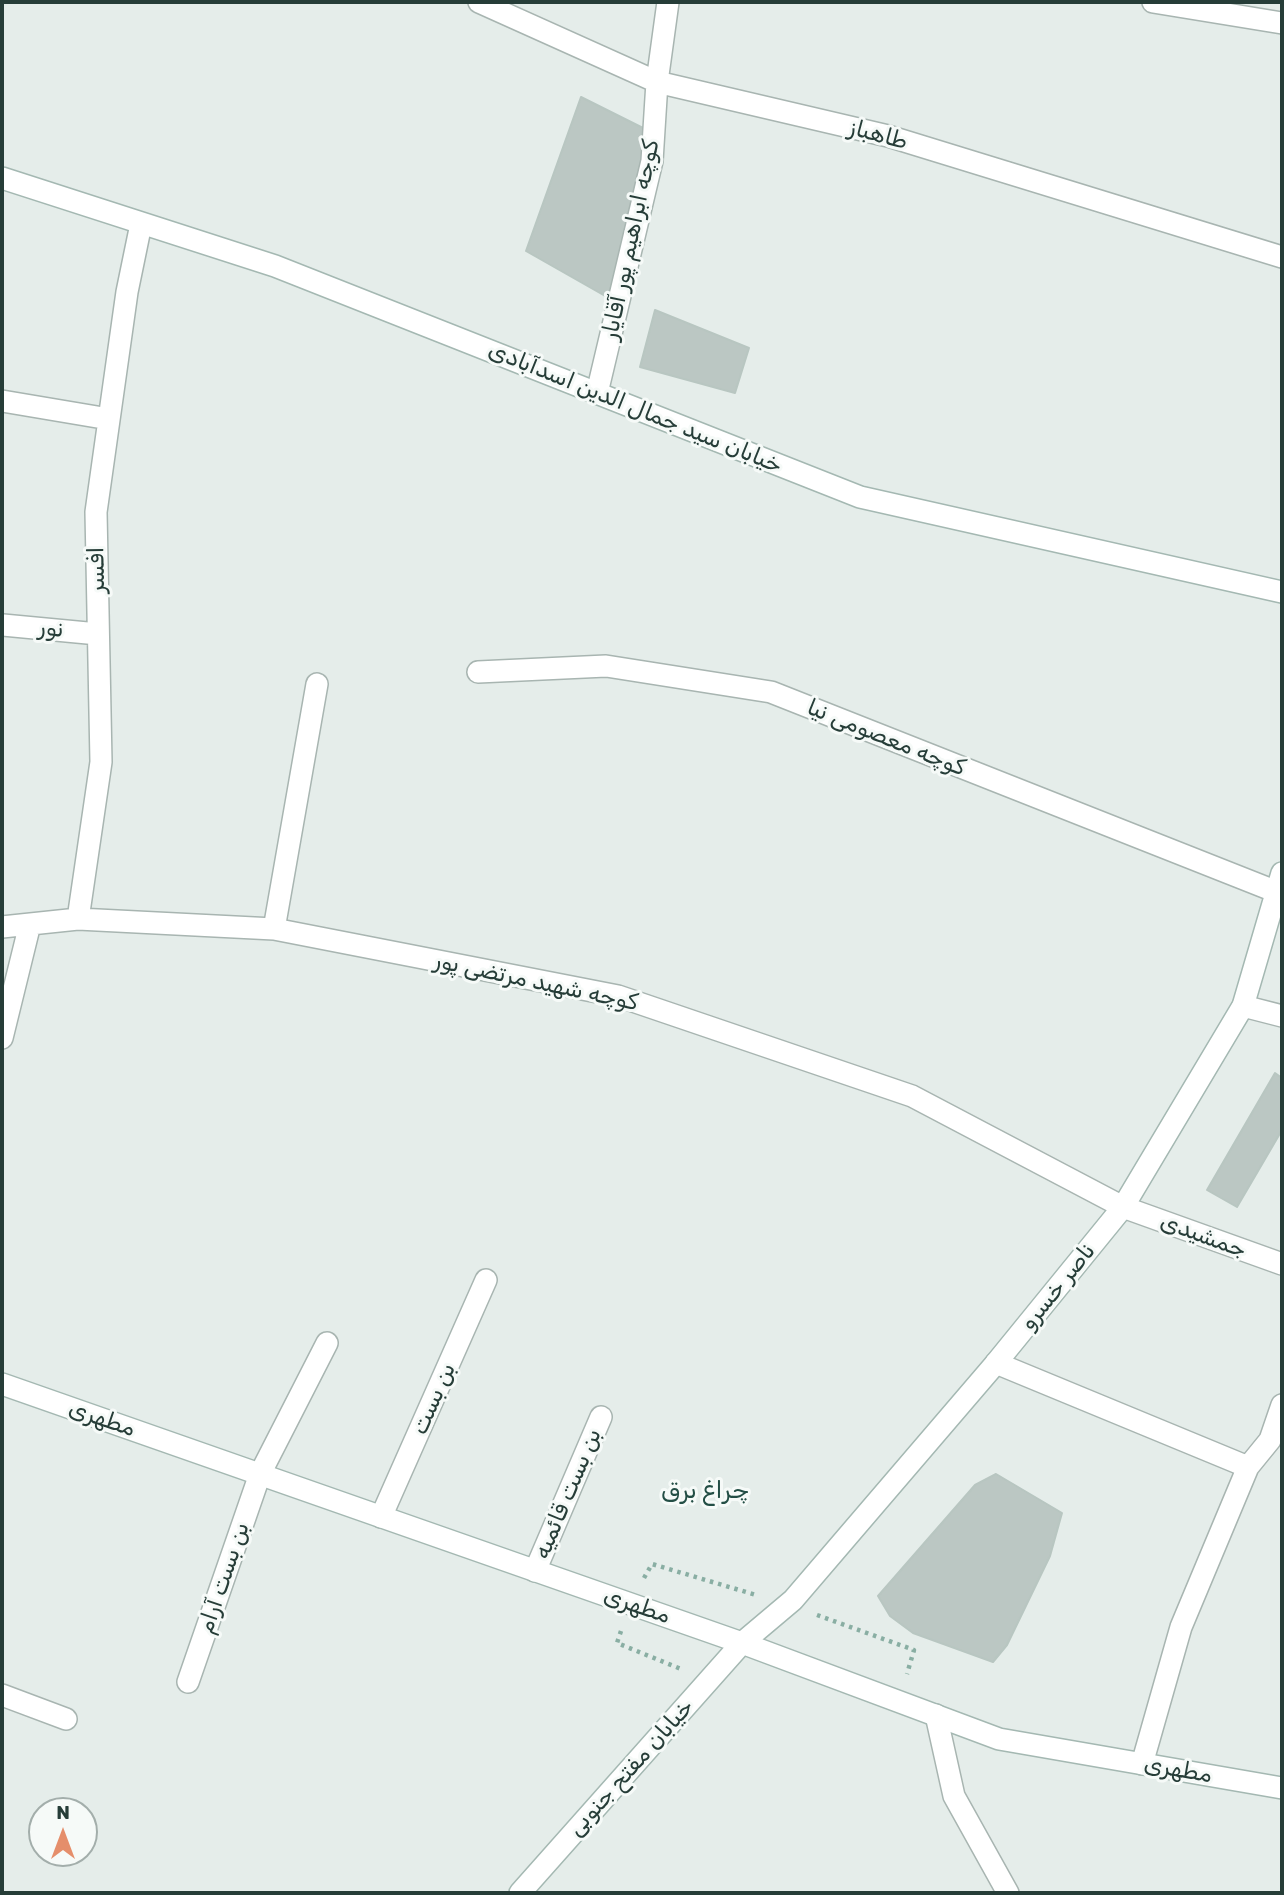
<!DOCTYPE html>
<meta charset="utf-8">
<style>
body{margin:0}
#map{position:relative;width:1284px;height:1895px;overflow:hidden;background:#e5edea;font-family:Rubik,sans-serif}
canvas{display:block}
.frame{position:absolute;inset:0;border:4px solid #263d38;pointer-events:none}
.north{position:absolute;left:28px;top:1797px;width:70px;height:70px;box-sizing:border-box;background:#f6faf8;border:2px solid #a3aeab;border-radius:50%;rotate:0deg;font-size:19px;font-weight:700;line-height:28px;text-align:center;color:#263d38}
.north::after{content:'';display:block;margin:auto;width:24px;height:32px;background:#e58e6b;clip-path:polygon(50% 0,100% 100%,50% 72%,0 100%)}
</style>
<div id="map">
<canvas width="1284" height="1895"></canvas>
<div class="frame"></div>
<div class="north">N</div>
</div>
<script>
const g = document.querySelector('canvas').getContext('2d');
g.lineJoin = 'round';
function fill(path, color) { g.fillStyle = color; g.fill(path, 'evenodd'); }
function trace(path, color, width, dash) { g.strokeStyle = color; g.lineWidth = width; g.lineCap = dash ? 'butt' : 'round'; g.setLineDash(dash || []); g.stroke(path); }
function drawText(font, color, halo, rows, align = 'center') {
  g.font = font + ' Rubik,Vazirmatn,sans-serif'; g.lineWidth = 6; g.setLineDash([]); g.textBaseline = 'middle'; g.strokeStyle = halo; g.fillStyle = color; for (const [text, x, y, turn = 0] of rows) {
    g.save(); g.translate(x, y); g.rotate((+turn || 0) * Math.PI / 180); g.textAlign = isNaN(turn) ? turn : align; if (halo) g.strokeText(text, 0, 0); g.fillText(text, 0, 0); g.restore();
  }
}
const building = new Path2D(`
 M581,97L647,130L635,211L614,301L526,251Z
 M655,310L749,348L735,393L640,367Z
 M1275,1073L1282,1078V1130L1237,1207L1207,1190Z
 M996,1474L1062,1513L1050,1556L1007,1645L993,1662L913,1633L890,1616L878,1596L975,1485Z`);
fill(building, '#bbc7c3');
trace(building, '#b8c6c1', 2);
const street = new Path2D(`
 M479,2L657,82L888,136L1282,257
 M1153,2L1282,23
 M597,393L652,161L657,82L668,2
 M2,401L109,419
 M3,625L98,634
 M478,672L606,666L771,692L1277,892
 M78,919L101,762L96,512L127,292L141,224
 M2,927L78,919L274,929L618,996L912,1096L1123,1207L1282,1264
 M274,929L317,684
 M1243,1006L1282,1016
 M2,1038L30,924
 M996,1363L1248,1467
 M381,1517L486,1280
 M535,1571L601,1417
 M188,1682L260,1474L327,1343
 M2,1695L66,1719
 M936,1715L954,1796L1008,1893
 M1142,1764L1181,1627L1248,1467L1270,1440L1282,1405`);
const secondary = new Path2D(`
 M2,178L275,266L860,497L1282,592
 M2,1384L742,1643L999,1739L1282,1788
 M520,1893L742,1643L793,1600L996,1363L1123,1207L1243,1006L1282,873`);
trace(street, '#a8b5b1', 24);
trace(secondary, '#a4b8b2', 24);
trace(new Path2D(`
 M644,1578L652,1564L756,1595
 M817,1615L914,1650L907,1674
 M621,1631L617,1643L681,1669`), '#89aea3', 4.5, [3.5, 5]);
trace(street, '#fff', 21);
trace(secondary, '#fff', 21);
drawText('23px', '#263d38', '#f6faf8', [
 ["طاهباز",878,135,15],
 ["کوچه ابراهیم پور آقایار",631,240,-78],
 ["خیابان سید جمال الدین اسدآبادی",635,408,22],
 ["افسر",97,570,-91],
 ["نور",51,629,6],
 ["کوچه معصومی نیا",886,738,22],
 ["کوچه شهید مرتضی پور",536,982,12],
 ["جمشیدی",1203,1236,20],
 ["ناصر خسرو",1058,1287,-51],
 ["بن بست",434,1399,-66],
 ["مطهری",102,1419,19],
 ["بن بست قائمیه",568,1494,-67],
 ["بن بست آرام",224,1578,-71],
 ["مطهری",637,1606,19],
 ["خیابان مفتح جنوبی",631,1768,-48],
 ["مطهری",1178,1770,10]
]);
drawText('24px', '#234e45', '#f6faf8', [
 ["چراغ برق",705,1491]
]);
</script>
